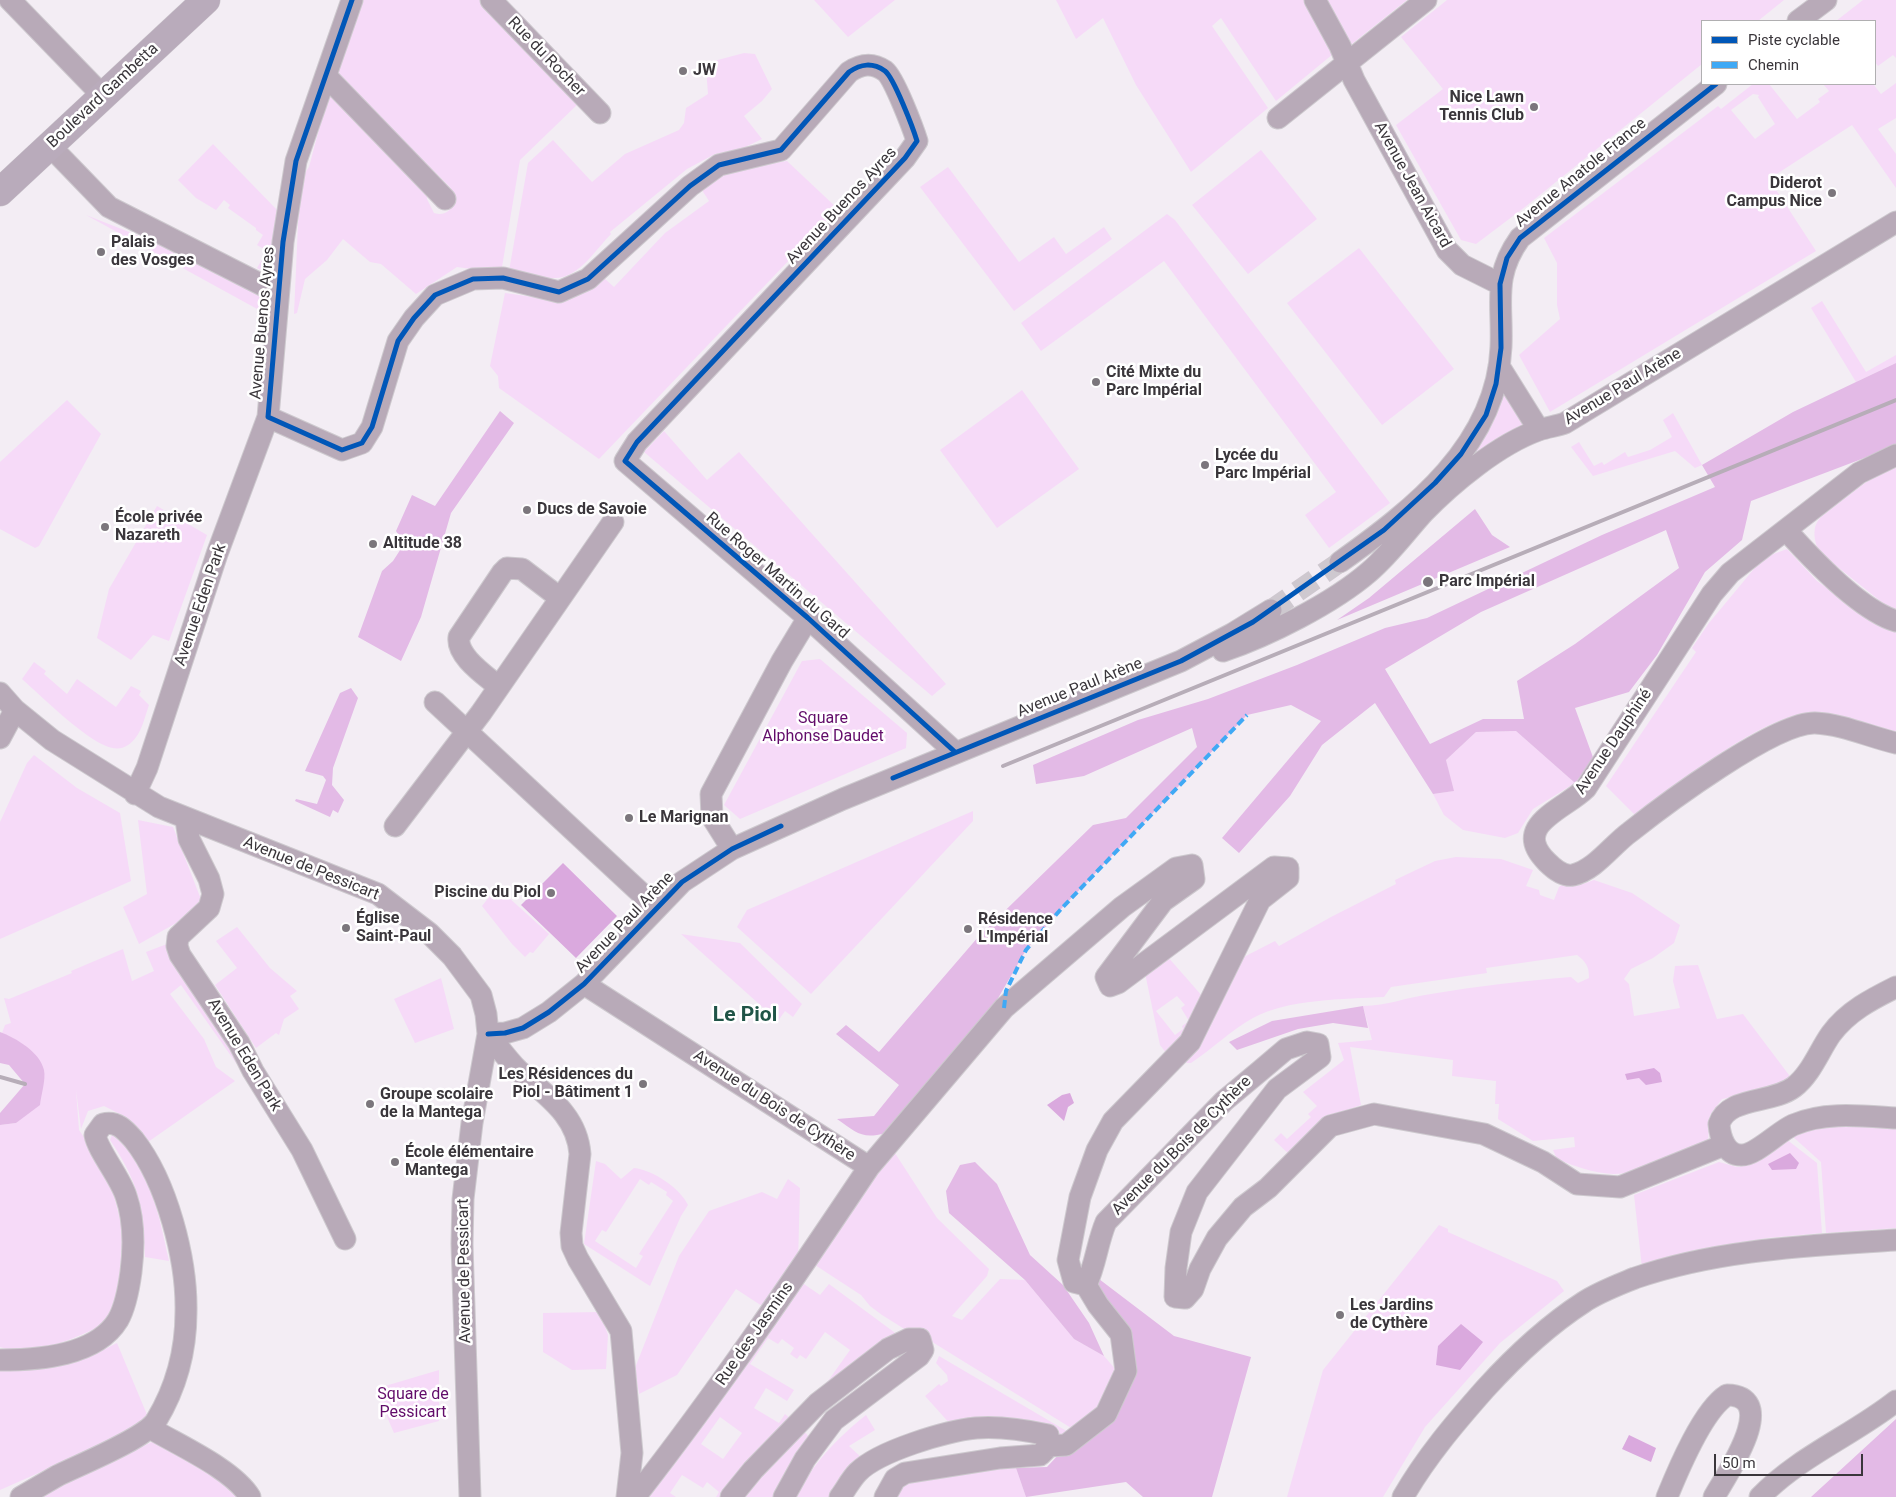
<!DOCTYPE html>
<meta charset="utf-8">
<style>
body{margin:0}
#map{position:relative;width:1896px;height:1497px;overflow:hidden;background:#f3edf4;font-family:Roboto,sans-serif}
canvas{display:block}
.legend{position:absolute;left:1701px;top:20px;width:175px;height:65px;box-sizing:border-box;background:#fff;border:1px solid #b0afb1;margin:0;padding:6px 9px;list-style:none;font-size:15px;color:#3a363b}
.legend li{display:flex;align-items:center;gap:10px;height:25px}
.legend b{width:25px;border:1px solid #b0afb1}
.scale{position:absolute;left:1714px;top:1454px;width:149px;height:22px;box-sizing:border-box;border:2px solid #3a363b;border-top:0;padding-left:6px;font-size:15px;line-height:18px;white-space:nowrap;color:#3a363b;-webkit-text-stroke:4px #fff;paint-order:stroke}
</style>
<div id="map">
<canvas width="1896" height="1497"></canvas>
<ul class="legend">
<li><b style="height:6px;background:#0057b8"></b>Piste cyclable</li>
<li><b style="height:6px;background:#3fa9f5"></b>Chemin</li>
</ul>
<div class="scale">50 m</div>
</div>
<script>
const g = document.querySelector('canvas').getContext('2d');
g.lineJoin = 'round';
function fill(path, color) { g.fillStyle = color; g.fill(path, 'evenodd'); }
function trace(path, color, width, dash) { g.strokeStyle = color; g.lineWidth = width; g.lineCap = dash ? 'butt' : 'round'; g.setLineDash(dash || []); g.stroke(path); }
function drawText(font, color, halo, rows, align = 'center') {
  g.font = font + ' Roboto,sans-serif'; g.lineWidth = 5; g.setLineDash([]); g.textBaseline = 'middle'; g.strokeStyle = halo; g.fillStyle = color; for (const [text, x, y, turn = 0] of rows) {
    g.save(); g.translate(x, y); g.rotate((+turn || 0) * Math.PI / 180); g.textAlign = isNaN(turn) ? turn : align; if (halo) g.strokeText(text, 0, 0); g.fillText(text, 0, 0); g.restore();
  }
}
fill(new Path2D(`
 M363,0H481L580,102L520,160L501,273L457,267L416,294L381,264L370,262L343,239L327,260L305,279L297,313L294,314L300,180L309,167L327,99L332,95L428,191L427,199L434,213C451,218 458,201 450,187L337,76Z
 M814,0H895L848,37Z
 M1056,0H1304L1333,54L1276,101L1221,18L1212,26L1268,108L1191,172L1136,85L1103,18L1076,39Z
 M1323,0H1407L1348,47Z
 M1447,0H1784L1758,21H1702V64L1525,207L1476,244L1461,240L1396,125L1443,89L1401,37Z
 M1863,0H1896V58L1893,55L1878,66L1875,62V21H1836Z
 M744,53L755,54L772,89L762,101L744,116L762,139L741,149L715,154L687,169L610,232L611,234C596,249 579,278 555,278C540,279 524,273 509,271L528,163L553,140L592,182L625,154L679,130L684,123L686,108L708,94L706,68L714,61Z
 M1896,83V118L1878,129L1896,154V188L1852,125L1769,179L1816,251L1550,412L1519,355L1560,319L1557,305V263L1544,238L1718,106L1721,109L1753,84H1769L1797,119L1820,102L1818,99L1829,91L1823,84H1873L1881,94ZM1753,94L1759,95L1758,97L1775,124L1755,139L1731,110Z
 M213,144L279,212L270,275L257,268L267,251L257,245L263,235L256,230V228L228,208L230,205L224,200L216,210L196,198L178,180Z
 M1261,150L1317,219L1248,274L1192,205Z
 M787,161L838,209L599,459L499,388L498,376L490,366L505,293L554,300L604,278L614,287L665,233L709,201L700,187L722,171Z
 M948,167L1019,262L1054,237L1066,254L1104,227L1112,239L1014,311L920,187Z
 M1167,214L1175,220L1390,503L1329,548L1305,515L1336,492L1164,261L1041,351L1021,323Z
 M86,215L210,264L260,291L259,310Z
 M1359,248L1454,369L1382,425L1287,303Z
 M1822,301L1866,372L1896,355V363L1856,382L1811,308Z
 M1022,390L1079,469L997,528L940,450Z
 M1507,390L1527,423L1473,463L1467,456L1500,394Z
 M67,400L101,434L39,546L35,548L0,529V462Z
 M1673,413L1702,465L1695,468L1675,451L1593,476L1571,447L1579,442L1594,466L1602,462L1604,465L1625,452L1628,457L1650,450L1672,437L1663,420Z
 M664,431L707,480L739,452L946,684L932,696L644,452Z
 M1896,466V609L1889,608L1819,552C1814,540 1811,526 1822,516L1883,469Z
 M157,506L207,535L169,641L153,635L131,660L97,638L109,589Z
 M1787,549L1817,581L1885,629L1896,631V732C1870,726 1823,709 1798,715C1748,726 1678,785 1636,816L1606,786L1696,652L1692,648L1709,623L1763,558Z
 M820,659L907,733L906,748L740,819L724,805L802,661Z
 M34,662L46,671L44,674L67,694L77,679L116,707L131,686L141,691L139,695L149,705C144,719 141,737 128,745C121,750 113,749 106,746C84,738 41,696 22,679Z
 M1516,731L1575,783L1533,809L1518,833L1505,838L1463,830L1444,815L1433,794L1453,791L1446,760L1476,732Z
 M34,755L77,788L120,813L131,881L0,939V822L27,763Z
 M973,811V821L811,994L737,927L747,910Z
 M138,820L173,827L202,902L194,913L139,944L123,907L147,894Z
 M1456,857L1501,859L1533,870L1526,886L1539,890L1540,895L1554,900L1559,887L1564,883L1583,884L1594,880L1632,893L1680,925L1674,943L1653,958L1631,969L1624,979L1629,984L1634,1016L1680,1008L1673,981L1675,966L1698,965L1717,1019L1743,1014L1792,1079L1779,1087L1722,1099L1710,1115L1708,1141C1679,1153 1644,1174 1613,1174C1593,1173 1574,1166 1557,1159L1553,1150L1575,1147L1574,1137L1533,1141L1498,1119L1499,1104H1495L1496,1081L1452,1076L1453,1060L1350,1047L1361,1105L1328,1117L1293,1158L1274,1140L1281,1133L1287,1139L1311,1117L1308,1114L1317,1106L1303,1092L1344,1060L1338,1043L1372,1040L1363,1006C1387,1006 1407,997 1431,994C1477,986 1524,981 1571,977L1578,983L1589,978C1589,966 1586,962 1577,955L1486,968L1487,973L1391,987L1384,997C1345,999 1287,999 1253,1018C1230,1031 1212,1049 1191,1063H1186L1238,960L1275,941L1279,946L1331,917L1396,884L1395,880L1435,861Z
 M497,887L549,934L533,953L530,952L525,957L512,944L482,906Z
 M237,927L270,968L297,991L290,996L299,1009L284,1019L279,1035L276,1033L256,1048L215,985L237,968L216,941Z
 M681,934L740,943L802,1004L793,1017L785,1011L778,1021Z
 M167,944L247,1071L243,1073L181,985L170,994L204,1039L216,1067L235,1081L148,1142L126,1117L104,1106L88,1111L81,1129L76,1090L79,1130L108,1172L123,1231L118,1297L107,1323C75,1338 36,1358 0,1347V1125L16,1123L44,1071C36,1052 21,1041 2,1033L5,1025L11,1023L4,998L9,999L72,973L71,971L123,949L132,981L154,971L146,952Z
 M1167,956L1203,997L1170,1058L1160,1045L1145,973ZM1177,996L1185,1005L1181,1008L1189,1021L1182,1026L1183,1029L1175,1035L1156,1011Z
 M441,978L454,1029L415,1043L394,999Z
 M1843,1126L1896,1127V1228L1826,1233L1821,1162L1792,1136L1813,1128Z
 M112,1135C151,1164 159,1217 169,1261L145,1257C143,1206 139,1183 110,1140Z
 M1786,1139L1817,1163L1822,1233L1767,1238L1694,1250L1642,1268L1634,1195L1719,1162L1737,1167L1744,1166Z
 M893,1150L937,1218L989,1269L987,1276L952,1316L962,1320L1000,1279L1025,1280L1074,1339L1104,1356L1117,1371L1100,1409L1076,1431L921,1335L906,1330L882,1315L870,1306L861,1295L815,1265Z
 M596,1161L605,1164L621,1179L634,1168C653,1170 680,1188 688,1205L681,1216L650,1286L584,1244ZM640,1179L649,1185L651,1182L667,1192L666,1195L673,1201L639,1254L643,1256L636,1268L595,1241L602,1230L606,1232Z
 M788,1179L800,1188L798,1262L765,1308L736,1289L677,1375L639,1394L635,1368L679,1256L709,1211L762,1192L777,1199Z
 M1439,1225L1448,1229V1232L1557,1281L1564,1291L1500,1343L1441,1409L1425,1427L1383,1497H1287L1323,1370Z
 M801,1282L820,1295L829,1284L902,1338L722,1497H716L719,1492L707,1482L703,1488L682,1475L670,1493L676,1497H649ZM825,1332L850,1350L828,1381L791,1419L785,1414L779,1423L754,1408L766,1388L787,1401L794,1390L750,1364L768,1338L778,1344L782,1339L794,1348L790,1354L797,1359L800,1355L806,1359ZM720,1417L742,1433L723,1459L701,1444Z
 M600,1312L608,1335L606,1369L572,1370L543,1352V1313Z
 M117,1343L148,1417L138,1429L0,1490V1371C42,1371 80,1363 117,1343Z
 M939,1356L1070,1433L1064,1435L995,1417L952,1426L925,1396L939,1384L941,1386L948,1381L947,1375L936,1363Z
 M439,1370V1421L394,1433L375,1389Z
 M866,1415L875,1430L849,1446L863,1459L833,1497H795C814,1463 836,1439 866,1415Z
 M801,1428L812,1440L779,1497H738Z
 M156,1440L235,1486L244,1497H42L58,1487Z
 M984,1465L1016,1468L1026,1497H894L906,1483Z`), '#f6daf8');
fill(new Path2D(`
 M1896,363V446L1751,501L1742,540L1705,572L1657,655L1629,692L1575,708L1594,760L1575,783L1516,731L1476,732L1446,760L1454,791L1433,794L1375,703L1322,745L1290,796L1239,853L1222,838L1321,721L1291,705L1247,715L1061,909L1026,950L990,1012L885,1133C862,1140 856,1132 837,1119L874,1116L899,1085L836,1034L846,1025L879,1052L979,936L1093,825L1126,818L1197,747L1192,728L1084,776L1036,784L1033,765L1138,720L1208,699L1297,665L1385,628L1427,618L1602,535L1715,487L1702,465L1793,412ZM1666,530L1679,568L1575,644L1517,681L1524,719H1483L1430,744L1385,669L1481,612Z
 M500,411L514,423L451,513L421,617L401,661L358,637L382,571L393,561L404,544L396,531L412,495L435,506Z
 M1475,509L1492,535L1510,547L1337,620L1369,598Z
 M351,688L358,698L333,768L332,785L344,800L338,813L333,810L330,817L295,801L296,799L317,804L326,780L323,776L305,771L340,693Z
 M1363,1006L1368,1028L1333,1023L1298,1029L1237,1050L1229,1042L1272,1021Z
 M0,1032C16,1038 40,1052 44,1070C46,1080 41,1095 40,1105L16,1123L0,1125V1113L25,1084L9,1065L0,1063Z
 M975,1162L997,1184L1030,1255L1063,1285L1089,1323L1104,1356L1074,1339L1025,1280L949,1213L946,1191L960,1165Z
 M1099,1279L1174,1336L1251,1357L1212,1497H1143L1126,1482L1026,1497L1016,1468L1047,1467L1061,1452L1107,1416L1130,1354L1092,1308Z
 M1896,1419V1497H1811Z`), '#e3bae6');
fill(new Path2D(`
 M563,863L617,916L576,958L521,905Z
 M1654,1068L1660,1073L1662,1082L1646,1085L1639,1078L1627,1080L1625,1074Z
 M1070,1093L1074,1103L1068,1107L1064,1121L1047,1105L1062,1095Z
 M1790,1153L1799,1163L1796,1169L1772,1170L1768,1164Z
 M1461,1324L1483,1342L1460,1370L1436,1365L1438,1346Z
 M1629,1435L1656,1448L1651,1462L1622,1449Z`), '#daa9de');
trace(new Path2D(`
 M1271,610L1340,562`), '#cec8cf', 21, [21, 11]);
const minor = new Path2D(`
 M10,0L103,96
 M352,0L296,161L283,242L268,417L342,450L362,443L372,427L398,341L414,318L435,295L473,279L503,278L559,292L588,279L690,186L719,165L781,150L849,72C861,64 872,62 885,71C894,78 913,128 917,141L905,158L637,442L625,461L808,618L955,752
 M491,0L600,113
 M1315,0L1340,46L1354,80L1447,250L1462,265L1500,284
 M1798,21L1826,0
 M326,76L445,199
 M1278,118L1426,0
 M50,146L109,207L278,293
 M1499,366L1539,430
 M1896,455L1859,473L1730,573L1712,594L1586,788C1564,810 1510,825 1547,862C1553,868 1563,877 1573,875C1595,870 1612,845 1630,832C1664,805 1775,722 1815,723C1842,724 1870,737 1896,743
 M1786,530C1811,558 1860,610 1896,621
 M1340,562C1413,510 1497,445 1501,347C1503,303 1492,277 1520,238L1716,84
 M1223,651C1268,636 1333,603 1369,572C1390,554 1405,533 1423,513C1452,483 1499,444 1539,430C1548,427 1557,426 1565,423L1896,222
 M499,687C485,675 456,656 459,637L502,573L507,568L522,569L560,598
 M0,693L15,710L52,740L159,807L378,894L429,933L452,956L481,995L486,1014L488,1034L472,1123L463,1199L462,1244L470,1497
 M435,702L656,907
 M0,738L15,710
 M135,794L147,768L217,554L268,417
 M186,820L189,839L209,879L213,894L209,908L178,937L177,946L180,955L239,1043L253,1071L302,1150L345,1239
 M395,826L481,713L613,522
 M732,849L712,817L711,794L782,661L808,618
 M584,984L869,1167L1004,1008L1122,907L1176,868L1192,865L1194,879L1163,901L1106,977L1110,986L1118,983L1274,867L1288,868V878L1260,900L1190,1042L1113,1121L1097,1150L1080,1197L1068,1260L1074,1282L1086,1285C1096,1264 1097,1243 1106,1222L1224,1101L1260,1071L1286,1049L1307,1042L1318,1044L1320,1057L1277,1089L1197,1192L1181,1232L1176,1268L1175,1297L1185,1298L1193,1289L1200,1269L1217,1238L1243,1207L1268,1188L1330,1126L1374,1114L1484,1134L1543,1162L1577,1184L1620,1187L1724,1145
 M1896,987C1872,999 1848,1011 1831,1034C1819,1051 1811,1074 1794,1087C1772,1104 1728,1096 1719,1124C1720,1136 1725,1155 1741,1155C1755,1156 1779,1131 1793,1125C1824,1111 1864,1116 1896,1118
 M488,1034L505,1033L523,1028L549,1012L584,984L682,882L732,849L843,799L1181,661L1232,634L1271,610
 M488,1034C498,1046 507,1059 518,1070C545,1095 577,1114 580,1154L571,1233L572,1246L578,1259L621,1331L632,1453L627,1497
 M0,1360C39,1360 96,1356 118,1320C126,1306 129,1287 131,1272C134,1248 134,1219 126,1196C120,1177 98,1151 95,1135L103,1124C117,1120 126,1131 134,1140C167,1182 187,1259 186,1312C186,1350 176,1388 156,1421C144,1439 79,1465 57,1476C45,1483 33,1490 21,1497
 M150,1428C178,1445 233,1469 250,1497
 M1049,1446L1066,1445L1106,1414L1126,1371L1121,1334L1098,1305L1086,1285
 M635,1497C718,1391 794,1279 869,1167
 M731,1497L753,1470L818,1403L888,1349L909,1339H920L923,1350L919,1356L834,1420L805,1459L784,1497
 M840,1497C846,1489 851,1479 858,1472C879,1451 946,1431 976,1428C1000,1426 1025,1430 1048,1435L1049,1446L1040,1455L1000,1458L905,1473L895,1479L885,1497
 M1403,1497C1426,1457 1455,1423 1485,1389C1515,1356 1547,1326 1584,1302C1599,1292 1618,1285 1635,1278C1719,1249 1808,1246 1896,1240
 M1667,1497C1678,1470 1703,1410 1727,1395C1782,1396 1725,1477 1714,1497
 M1760,1497C1798,1457 1853,1435 1896,1401`);
const major = new Path2D(`
 M0,192L206,0`);
trace(minor, '#cdc9ce', 23);
trace(major, '#cdc9ce', 29);
trace(minor, '#b8aab8', 21);
trace(major, '#b9abbb', 28);
trace(new Path2D(`
 M1003,766L1896,400
 M0,1077L25,1084`), '#b7adb8', 4);
trace(new Path2D(`
 M1004,1008L1006,991L1026,950L1061,909L1247,715`), '#3fa9f5', 4, [8, 4]);
trace(new Path2D(`
 M352,0L296,161L283,242L268,417L342,450L362,443L372,427L398,341L414,318L435,295L473,279L503,278L559,292L588,279L690,186L719,165L781,150L849,72C861,64 872,62 885,71C894,78 913,128 917,141L905,158L637,442L625,461L808,618L955,752
 M893,778L1181,661L1253,622L1384,530L1435,483L1461,454L1486,415L1496,384L1501,348L1500,284L1507,258L1520,238L1716,84
 M488,1034L505,1033L523,1028L549,1012L584,984L682,882L732,849L781,826`), '#0057b8', 5);
for (const [x, y, r, color] of [
 [683,71,5,"#7b767c"],
 [1534,107,5,"#7b767c"],
 [1832,193,5,"#7b767c"],
 [101,252,5,"#7b767c"],
 [1096,382,5,"#7b767c"],
 [1205,465,5,"#7b767c"],
 [527,510,5,"#7b767c"],
 [105,527,5,"#7b767c"],
 [373,544,5,"#7b767c"],
 [1428,582,6,"#7b767c"],
 [629,818,5,"#7b767c"],
 [551,893,5,"#7b767c"],
 [346,928,5,"#7b767c"],
 [968,929,5,"#7b767c"],
 [643,1084,5,"#7b767c"],
 [370,1104,5,"#7b767c"],
 [395,1162,5,"#7b767c"],
 [1340,1315,5,"#7b767c"]
]) { const dot = new Path2D(); dot.arc(x, y, r, 0, 2 * Math.PI); g.fillStyle = color; g.fill(dot); trace(dot, '#fff', 2); }
drawText('16px', '#3a363b', '#fff', [
 ["Rue du Rocher",546,57,46],
 ["Boulevard Gambetta",103,96,-43],
 ["Avenue Anatole France",1581,173,-39],
 ["Avenue Jean Aicard",1412,185,61],
 ["Avenue Buenos Ayres",842,206,-47],
 ["Avenue Buenos Ayres",263,323,-85],
 ["Avenue Paul Arène",1623,387,-31],
 ["Rue Roger Martin du Gard",777,576,41],
 ["Avenue Eden Park",201,605,-71],
 ["Avenue Paul Arène",1080,688,-22],
 ["Avenue Dauphiné",1614,742,-56],
 ["Avenue de Pessicart",311,869,22],
 ["Avenue Paul Arène",625,923,-46],
 ["Avenue Eden Park",244,1055,59],
 ["Avenue du Bois de Cythère",774,1106,33],
 ["Avenue du Bois de Cythère",1182,1146,-45],
 ["Avenue de Pessicart",465,1271,-91],
 ["Rue des Jasmins",755,1334,-55]
]);
drawText('bold 16px', '#3a363b', '#fff', [
 ["JW",693,71],
 ["Nice Lawn",1524,98,"right"],
 ["Tennis Club",1524,116,"right"],
 ["Diderot",1822,184,"right"],
 ["Campus Nice",1822,202,"right"],
 ["Palais",111,243],
 ["des Vosges",111,261],
 ["Cité Mixte du",1106,373],
 ["Parc Impérial",1106,391],
 ["Lycée du",1215,456],
 ["Parc Impérial",1215,474],
 ["Ducs de Savoie",537,510],
 ["École privée",115,518],
 ["Nazareth",115,536],
 ["Altitude 38",383,544],
 ["Parc Impérial",1439,582],
 ["Le Marignan",639,818],
 ["Piscine du Piol",541,893,"right"],
 ["Église",356,919],
 ["Saint-Paul",356,937],
 ["Résidence",978,920],
 ["L'Impérial",978,938],
 ["Les Résidences du",633,1075,"right"],
 ["Piol - Bâtiment 1",633,1093,"right"],
 ["Groupe scolaire",380,1095],
 ["de la Mantega",380,1113],
 ["École élémentaire",405,1153],
 ["Mantega",405,1171],
 ["Les Jardins",1350,1306],
 ["de Cythère",1350,1324]
], 'left');
drawText('16px', '#620c6a', '#fff', [
 ["Square",823,719],
 ["Alphonse Daudet",823,737],
 ["Square de",413,1395],
 ["Pessicart",413,1413]
]);
drawText('bold 21px', '#205447', '#fff', [
 ["Le Piol",745,1016]
]);
</script>
